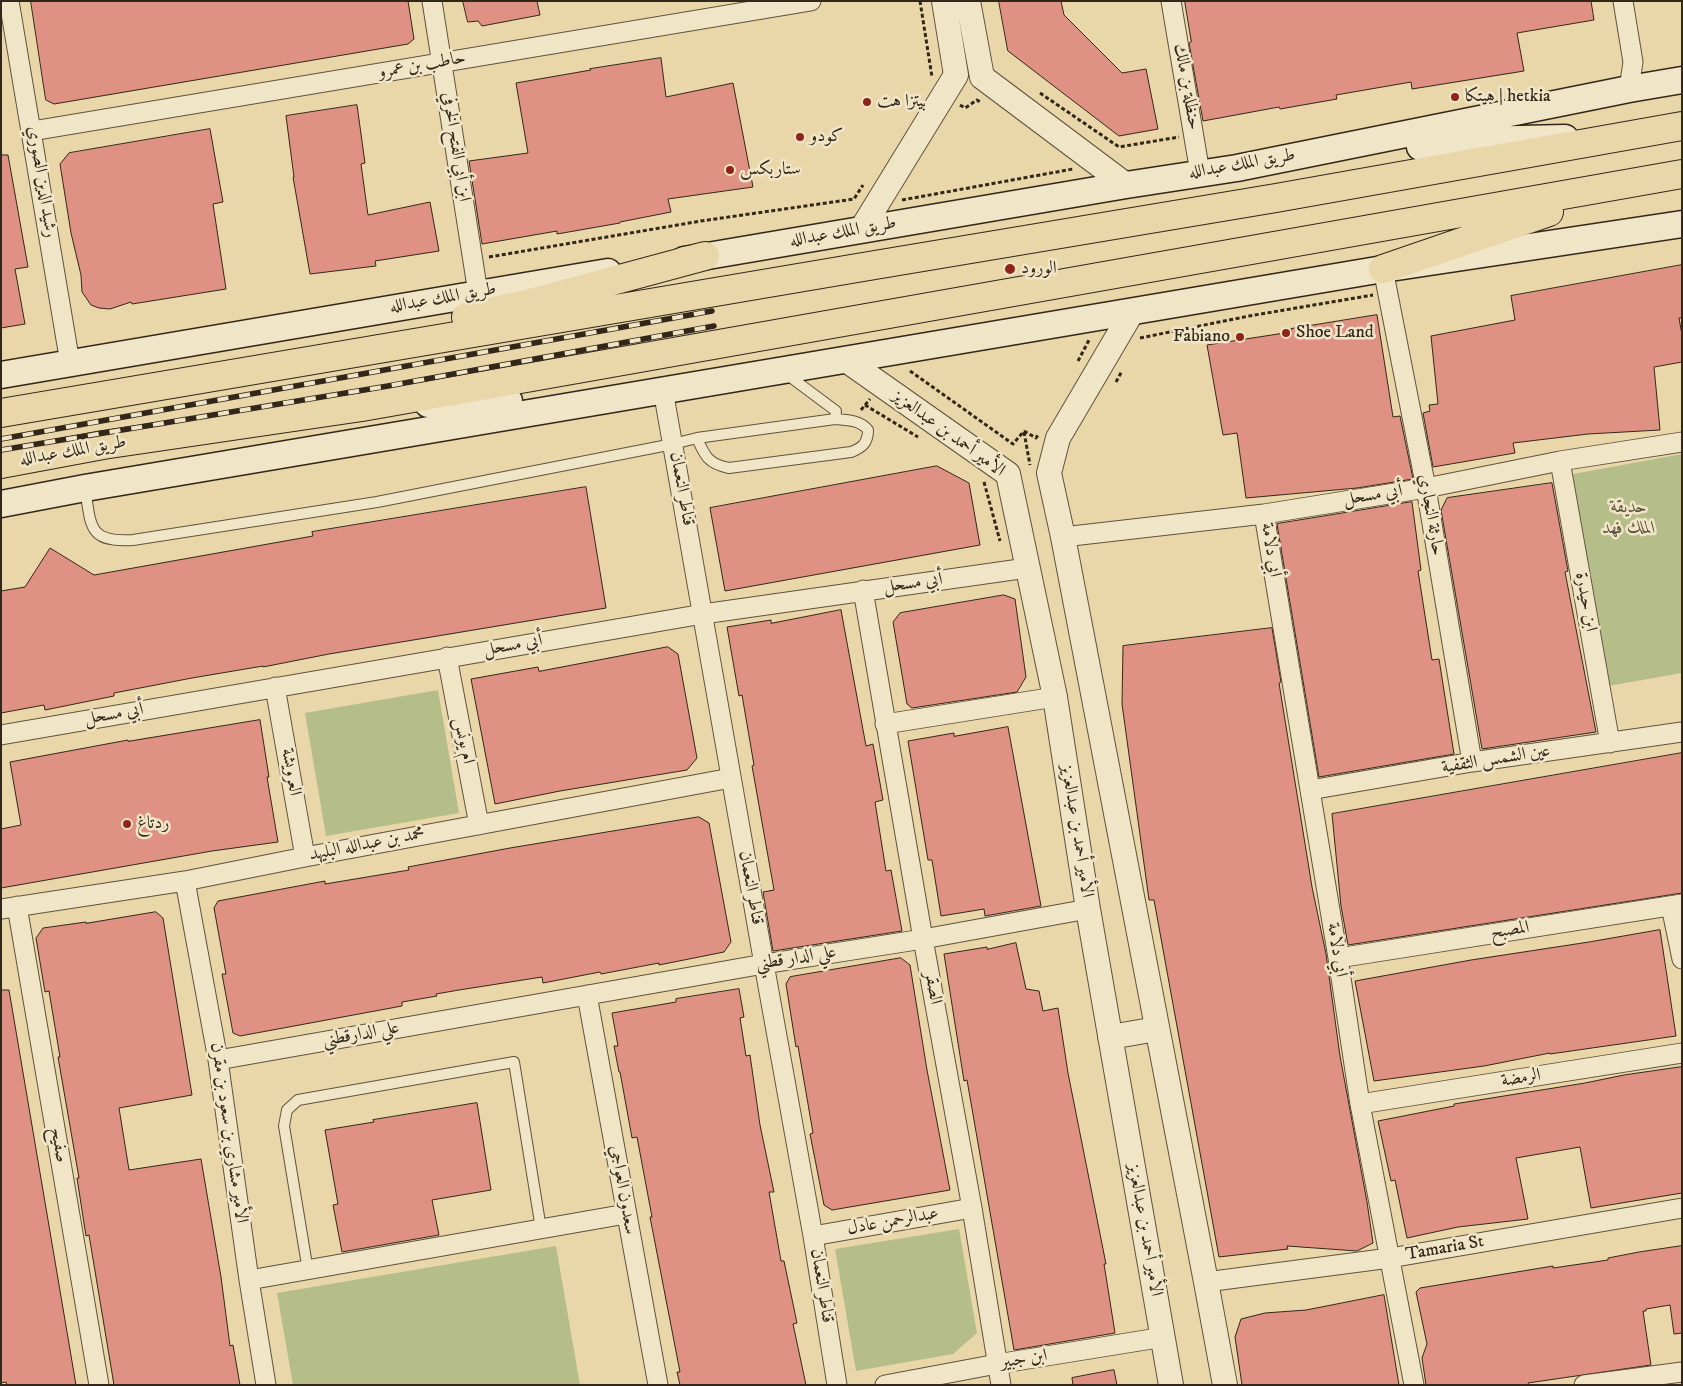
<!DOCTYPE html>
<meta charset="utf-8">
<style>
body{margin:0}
#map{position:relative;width:1683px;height:1386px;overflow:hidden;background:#e9d7a9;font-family:"IM FELL DW Pica",serif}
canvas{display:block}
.frame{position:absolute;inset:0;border:2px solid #33271a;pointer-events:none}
</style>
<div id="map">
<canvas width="1683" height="1386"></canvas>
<div class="frame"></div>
</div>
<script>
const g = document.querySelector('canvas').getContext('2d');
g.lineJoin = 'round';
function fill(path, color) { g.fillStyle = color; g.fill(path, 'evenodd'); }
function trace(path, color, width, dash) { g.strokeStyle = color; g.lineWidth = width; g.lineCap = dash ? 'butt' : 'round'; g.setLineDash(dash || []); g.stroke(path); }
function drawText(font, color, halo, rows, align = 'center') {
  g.font = font + ' "IM FELL DW Pica",Amiri,serif'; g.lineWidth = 5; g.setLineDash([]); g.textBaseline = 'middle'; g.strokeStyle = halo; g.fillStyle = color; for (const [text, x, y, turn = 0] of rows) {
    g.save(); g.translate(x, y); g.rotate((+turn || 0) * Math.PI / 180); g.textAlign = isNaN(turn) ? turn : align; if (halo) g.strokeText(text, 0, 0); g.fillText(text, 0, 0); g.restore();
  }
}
fill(new Path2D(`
 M1682,454V673L1608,686L1568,475Z
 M438,690L459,813L326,836L305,713Z
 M959,1229L977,1333L953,1354L856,1371L835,1249Z
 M556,1246L580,1385H293L277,1293Z`), '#b5be89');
const building = new Path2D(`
 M31,1H408L414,39L408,44L54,104L46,100Z
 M463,1H537L540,15L482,26L478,21L468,22Z
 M999,1H1061L1064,15L1122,73L1146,69L1158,129L1119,136L1008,51Z
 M1185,1H1591L1594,20L1517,33L1524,71L1412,89L1411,82L1336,95L1337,99L1280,109L1279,107L1203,121L1189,43L1191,42Z
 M661,58L666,97L733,83L753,187L668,199L671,212L620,222V223L557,234V231L482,244L469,161L528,153L516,83L591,70L590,69Z
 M357,105L365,163L361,164L368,215L430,202L439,251L375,261L376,266L310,274L293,177H294L286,116Z
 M210,129L223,202L213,204L226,289L132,304L131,302L110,309L99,308L91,305L82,292L81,275L71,233L60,164L69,153Z
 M1,155H8L28,267L15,269L25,324L1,328Z
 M1682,265V318H1679L1682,335V362L1654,367L1660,430L1588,434L1513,443L1515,453L1433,467L1423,413L1430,411L1429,405L1438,404L1431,336L1515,320L1511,296Z
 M1377,315L1393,417L1400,416L1413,479L1357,488L1246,498L1237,433L1223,435L1207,345L1291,332V329Z
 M937,466L969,483L980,545L725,591L710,508Z
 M1552,483L1568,571L1565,572L1596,732L1482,749L1441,510L1447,498Z
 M586,487L606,608L329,654L263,667V666L192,678L114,693V696L45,710L44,705L1,713V591L25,587L50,548L94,575L313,536L312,532Z
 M1412,502L1421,570L1418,571L1432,660L1439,659L1454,754L1319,777L1277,524Z
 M1004,595L1015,599L1026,677L1017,692L912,708L907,704L893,622L900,613Z
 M841,610L866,746L873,744L883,800L875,802L886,871L891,870L902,931L773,951L763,892L774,890L752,766L754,765L742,695L739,696L727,627L771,620V623Z
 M1272,628L1281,682L1279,683L1312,887L1326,954L1340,1056L1367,1202L1373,1243L1357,1251L1287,1246L1288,1249L1219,1257L1154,900H1149L1122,704L1123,646Z
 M668,647L678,654L697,758L687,770L560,791L495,804L471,679L538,667L539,671Z
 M260,720L269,777H267L278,842L212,851L1,888V829L21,825L10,762L128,740V741Z
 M1008,727L1041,906L985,916L984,909L941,916L932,860H928L908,741L954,733V736Z
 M1682,753V893L1348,945L1341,906L1332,814Z
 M699,817L709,823L731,942L724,952L659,965V963L601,974L600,972L543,983L542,977L459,990L436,994L437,996L402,1002V1006L240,1036L233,1033L222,974H226L214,908L218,901L325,881V884L409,870L408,867L510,848Z
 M156,912L163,918L192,1095L119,1108L129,1170L201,1159L221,1277L230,1346L233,1345L240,1385H114L89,1235L86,1236L77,1178H79L58,1057H60L49,991L45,992L36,938L43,928L86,922V923Z
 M1660,930L1676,1036L1550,1054V1053L1484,1066L1374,1081L1355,981L1471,960L1589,942Z
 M1016,943L1026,989L1039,991L1043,1011L1058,1008L1068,1073L1106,1264H1104L1115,1333L1014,1350L967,1080L964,1081L944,954L987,947V949Z
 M901,958L910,965L927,1070L950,1190L832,1210L824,1205L810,1134L813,1133L798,1046L796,1047L786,984L790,977Z
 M739,989L744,1017L740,1018L746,1056L750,1055L760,1125L774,1192H769L781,1261H784L797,1323L793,1324L806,1385H680L677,1372H680L650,1217H652L637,1137L632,1138L620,1072H619L614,1046H618L612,1013L676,1002V999Z
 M1,990H9L76,1385H7L6,1382L1,1383Z
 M1682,1067V1193L1591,1208L1580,1147L1516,1158L1528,1219L1458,1227L1407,1238L1395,1180L1391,1181L1378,1121L1454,1106V1104L1585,1083L1624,1075Z
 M477,1103L491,1190L432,1200L439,1235L342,1252L333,1205L338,1204L325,1130L374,1122L373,1120Z
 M1682,1246V1333L1674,1334L1670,1305L1646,1309V1311H1643L1651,1365L1528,1383L1529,1385H1426L1422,1358L1427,1344L1416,1292L1420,1288L1553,1266V1268L1608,1260V1258L1639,1252Z
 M1384,1295L1399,1385H1242L1235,1337L1241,1319L1265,1313L1306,1310Z
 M1114,1370L1117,1385H1073L1072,1378Z`);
fill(building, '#df9184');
trace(building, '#33271a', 1);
const service = new Path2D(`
 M785,373L836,411L835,419
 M85,488C91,526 88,543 133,540L377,502L673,444L697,438L835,419C847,420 860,420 868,430C868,443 862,448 851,452L729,468C709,464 705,457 697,438
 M308,1271L284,1126L287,1110L298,1100L514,1062L541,1229`);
const minor = new Path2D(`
 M9,1L70,363
 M432,1L478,293
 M1171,1L1200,173
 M1623,1L1633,62L1629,89
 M32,131L811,1
 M1383,269L1426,488L1472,762
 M663,390L764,964L813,1236L837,1385
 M1560,461L1610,743
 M1264,514L1338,958L1360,1104L1414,1385
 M1063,537L1264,514L1426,488L1560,461L1682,442
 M863,590L923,939L972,1208L1001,1385
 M447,657L479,825
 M275,687L305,857
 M885,724L1055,697
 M1,735L703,614L1027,568
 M1310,790L1472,762L1682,732
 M185,881L218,1060L249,1280L266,1385
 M17,906L99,1385
 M1671,906L1682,959
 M1,909L185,881L305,857L731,778
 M1338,958L1682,904
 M587,995L658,1385
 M218,1060L764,964L923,939L1088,909
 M1360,1104L1682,1053
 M813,1236L972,1208
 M249,1280L626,1214
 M1206,1282L1390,1258L1682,1208
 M885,1385L997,1364L1164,1337
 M1584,1385L1682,1372`);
const tertiary = new Path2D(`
 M968,1L982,77L1126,185
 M861,230L956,75L944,1
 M1132,312L1058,438L1049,473L1063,537L1206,1282L1225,1385
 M846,360L1008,474L1055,697L1088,909L1171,1385
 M1110,1037L1157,1029`);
const secondary = new Path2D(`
 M1420,147L1477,140L1565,138
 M684,260L1126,185L1237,168L1629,89L1682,80
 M1,375L608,272
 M428,404L509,401
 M1,504L85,488L1383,269L1682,224`);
const trunk = new Path2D(`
 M1383,269L1549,212
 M466,317L527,304L705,256
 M1,413L863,267L1276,198L1682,126
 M1,464L103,445L362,407L1682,174`);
trace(service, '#60533e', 12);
trace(minor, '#60533e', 21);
trace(tertiary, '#60533e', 26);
trace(secondary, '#33271a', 29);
trace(trunk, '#33271a', 30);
trace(new Path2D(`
 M920,1L932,77
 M1040,93L1119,147L1179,137
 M960,105L965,108L977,100L980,102
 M902,200L1073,169
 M489,257L701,221L854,199L863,185
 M1140,338L1249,316L1373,295
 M1078,361L1089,340
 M910,371L1013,444L1024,431
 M1116,382L1122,371
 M865,405L918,437
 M861,410L870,399
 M1024,431L1036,438L1038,435
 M1024,432L1030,465
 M984,482L1000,541`), '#33271a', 3, [4, 2.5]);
trace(service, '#f1e5c7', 10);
trace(minor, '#f1e5c7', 19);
trace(tertiary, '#f1e5c7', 24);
trace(secondary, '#f1e5c7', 26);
trace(trunk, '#e9d7a9', 28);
const rail = new Path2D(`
 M1,439L712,311
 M1,450L388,386L714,326`);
trace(rail, '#33271a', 5.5);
trace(rail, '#f1e5c7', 4, [11]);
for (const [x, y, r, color] of [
 [1455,97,5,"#8f2418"],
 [867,102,5,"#8f2418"],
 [800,137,5,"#8f2418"],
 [730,170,5,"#8f2418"],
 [1010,269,6,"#8f2418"],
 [1286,333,5,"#8f2418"],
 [1240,337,5,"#8f2418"],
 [127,824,5,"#8f2418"]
]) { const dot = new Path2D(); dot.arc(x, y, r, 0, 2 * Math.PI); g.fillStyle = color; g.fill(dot); trace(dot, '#f1e5c7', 2); }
drawText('18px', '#33271a', '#f1e5c7', [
 ["حاطب بن عمرو",422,66,-10],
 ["حنظلة بن مالك",1186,87,80],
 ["ابن أبي الفتح الخرفي",455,147,81],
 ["طريق الملك عبدالله",1242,165,-10],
 ["رشيد الدين الصوري",41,182,81],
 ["طريق الملك عبدالله",843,233,-10],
 ["طريق الملك عبدالله",443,299,-10],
 ["الأمير أحمد بن عبدالعزيز",948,434,36],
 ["طريق الملك عبدالله",73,452,-10],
 ["قناطر النعمان",681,489,80],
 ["أبي مسحل",1373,496,-9],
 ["حارثة النجاري",1430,515,80],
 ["أبي دلامة",1270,550,81],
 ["أبي مسحل",913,584,-8],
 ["ابن حيدرة",1585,602,80],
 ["أبي مسحل",513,646,-10],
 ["أبي مسحل",114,715,-10],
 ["ام يونس",463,741,79],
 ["عين الشمس الثقفية",1496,760,-9],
 ["العرويشة",290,772,80],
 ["الأمير أحمد بن عبدالعزيز",1076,831,81],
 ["محمد بن عبدالله البليهد",367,845,-11],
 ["قناطر النعمان",750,888,80],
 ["المصبح",1510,931,-9],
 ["أبي دلامة",1336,950,81],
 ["علي الدار قطني",796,959,-9],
 ["الصقر",932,988,80],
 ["علي الدارقطني",361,1035,-10],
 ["الرمضة",1521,1079,-9],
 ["الأمير مشاري بن سعود بن مقرن",228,1133,82],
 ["صفيح",58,1145,80],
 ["سعدون العواجي",622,1190,80],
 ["عبدالرحمن عادل",893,1222,-10],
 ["الأمير أحمد بن عبدالعزيز",1144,1230,80],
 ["Tamaria St",1445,1249,-10],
 ["قناطر النعمان",821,1286,81],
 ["ابن جبير",1024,1360,-9]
]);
drawText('18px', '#33271a', '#f1e5c7', [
 ["هيتكا | hetkia",1465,97],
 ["بيتزا هت",877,102],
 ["كودو",810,137],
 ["ستاربكس",740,170],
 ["الورود",1021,269],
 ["Shoe Land",1296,333],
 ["Fabiano",1230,337,"right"],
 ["ردتاغ",137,824]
], 'left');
drawText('italic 18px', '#544d36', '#f1e5c7', [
 ["حديقة",1629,508],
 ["الملك فهد",1629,529]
]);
</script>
